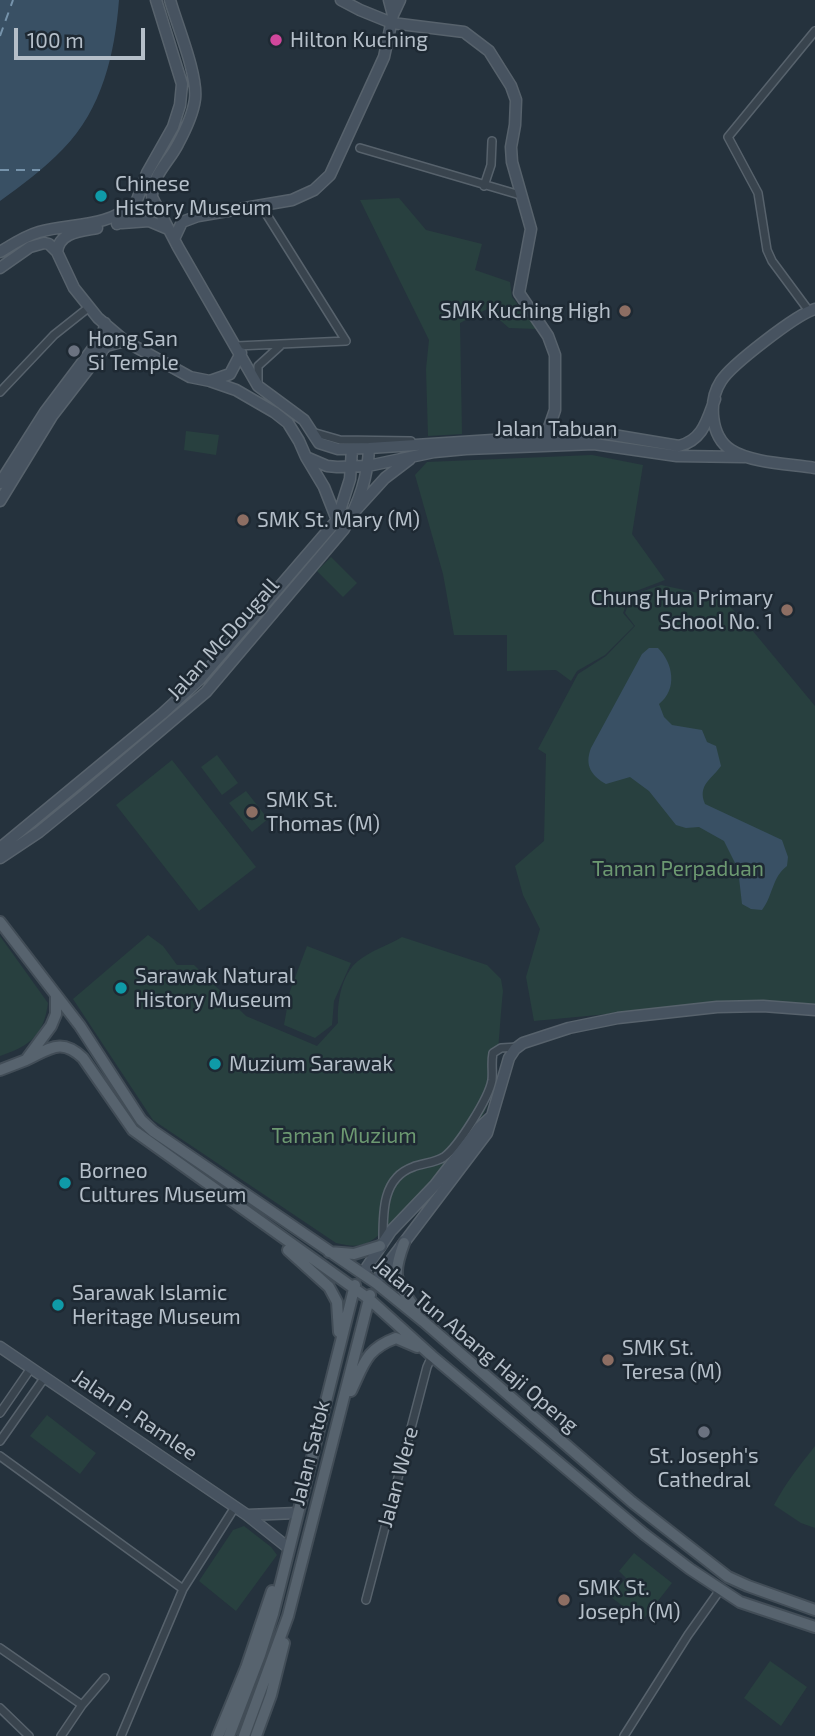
<!DOCTYPE html>
<style>
body{margin:0}
#map{position:relative;width:815px;height:1736px;overflow:hidden;background:#25323d;font-family:"Exo 2",sans-serif}
canvas{display:block}
.scale{position:absolute;left:14px;top:28px;width:131px;height:32px;box-sizing:border-box;border:4px solid #b5bfc9;border-top:0;padding-left:9px;font-size:21px;line-height:24px;white-space:nowrap;color:#b5bfc9;-webkit-text-stroke:5px #1e2933;paint-order:stroke}
</style>
<div id="map">
<canvas width="815" height="1736"></canvas>
<div class="scale">100 m</div>
</div>
<script>
const g = document.querySelector('canvas').getContext('2d');
g.lineJoin = 'round';
function fill(path, color) { g.fillStyle = color; g.fill(path, 'evenodd'); }
function trace(path, color, width, dash) { g.strokeStyle = color; g.lineWidth = width; g.lineCap = dash ? 'butt' : 'round'; g.setLineDash(dash || []); g.stroke(path); }
function drawText(font, color, halo, rows, align = 'center') {
  g.font = font + ' "Exo 2",sans-serif'; g.lineWidth = 5; g.setLineDash([]); g.textBaseline = 'middle'; g.strokeStyle = halo; g.fillStyle = color; for (const [text, x, y, turn = 0] of rows) {
    g.save(); g.translate(x, y); g.rotate((+turn || 0) * Math.PI / 180); g.textAlign = isNaN(turn) ? turn : align; if (halo) g.strokeText(text, 0, 0); g.fillText(text, 0, 0); g.restore();
  }
}
fill(new Path2D(`
 M399,198L426,230L482,244L475,270L510,282L512,297L537,329L509,328L487,309L460,323L462,434L428,436L426,369L429,340L360,200Z
 M186,431L219,435L216,455L184,450Z
 M592,455L643,465L632,534L665,580L631,593L623,613L634,626L605,655L577,671L571,681L556,670L507,671V635H454L443,574L415,475L427,462Z
 M331,557L357,583L343,597L317,571Z
 M661,585L722,598L752,630L815,706V1007L724,1003L534,1021L526,977L540,929L523,895L515,866L544,841L546,754L538,749L578,674L606,656L635,626L625,613L632,595Z
 M217,755L238,783L222,795L201,767Z
 M172,760L256,867L199,911L116,805Z
 M246,791L268,819L252,832L229,803Z
 M148,935L163,946L177,965H194L246,1016L317,1046L338,1023C337,1003 341,975 358,961C370,951 389,945 402,937L487,965L501,979L503,991C499,1027 499,1073 487,1107C478,1132 390,1234 367,1243C355,1248 347,1245 336,1243L153,1120L73,999Z
 M0,936L48,1003C44,1034 31,1046 0,1056Z
 M307,946L351,963L334,1001L332,1025L315,1038L284,1025L290,991Z
 M47,1415L96,1453L80,1474L30,1436Z
 M815,1446V1528L801,1523L774,1505C785,1484 800,1465 815,1446Z
 M244,1526L271,1547L277,1555L236,1611L199,1581L233,1530Z
 M634,1553L672,1583L642,1621L611,1597L626,1578L619,1571Z
 M770,1661L807,1687L781,1726L744,1698Z`), '#28403f');
fill(new Path2D(`
 M0,0H119C115,53 102,110 63,149C44,169 22,185 0,201Z
 M649,648H658C673,663 678,689 659,704L664,717L672,725L702,730L707,742L716,746L721,766C712,779 697,785 705,804L782,840L788,857L787,866C772,877 773,896 762,910L751,909L742,904L738,869L724,841L699,827L686,828L676,825L649,791L630,777L606,784C592,776 584,766 591,748L642,654Z`), '#395064');
trace(new Path2D(`
 M0,36L13,0
 M0,170H40`), '#7693ab', 2, [9, 7]);
const street = new Path2D(`
 M360,148L520,195
 M484,186L491,165L492,141
 M809,311L772,261L767,250L758,193L728,137L815,31
 M237,346L346,341L260,204
 M258,383V366L280,346
 M0,392L54,335L88,308
 M312,432L340,440L411,441
 M383,1240C383,1213 382,1178 413,1167C423,1163 435,1163 444,1157C458,1147 489,1098 492,1080C493,1071 491,1063 493,1053L501,1048L518,1047
 M0,1413L31,1368
 M0,1441L45,1377
 M0,1456L183,1589
 M366,1600L427,1367L432,1356
 M0,1648L82,1705
 M0,1708L29,1736
 M61,1736L82,1705L105,1678
 M121,1736L183,1589L235,1507
 M624,1736L688,1635L720,1590`);
const secondary = new Path2D(`
 M170,0C177,25 198,75 195,99C193,115 185,131 178,144C169,162 152,175 152,197L178,247L258,386L304,420L319,443L338,449L369,448L601,433L679,446C703,440 707,420 715,399
 M341,0L360,10L392,23L464,32L489,51L511,86L516,100L515,125L511,147L512,162L531,229L519,293L548,336L555,355V410L546,436
 M389,0L393,15
 M122,223L149,221L168,229
 M117,224L134,208L147,173L173,127L180,105L182,84L156,0
 M174,239L182,222L198,216L292,200L314,190L330,175L384,57L393,15L400,0
 M0,252C13,244 25,236 39,232C70,223 108,228 132,204
 M57,252C59,232 81,231 97,228
 M0,268L30,247L44,243L49,244L57,252L74,288L98,318L125,341L190,377L210,381L236,390L274,412L288,423L299,441L306,457L327,466L337,467L368,466L434,452L466,449L594,444L677,456L744,457
 M815,309C797,314 731,365 721,381C708,401 710,436 731,450C751,463 791,464 815,468
 M210,381L230,374L241,353
 M306,457L324,487L337,520
 M0,483L45,412L103,335L105,323
 M0,501L52,416L106,346L125,341
 M355,511L385,478L410,459
 M0,848L162,714L200,679L337,520L350,479L352,449
 M0,858L39,832L82,797L206,692L344,529C358,505 368,476 369,448
 M363,1273L391,1231L435,1185L479,1128L491,1117
 M376,1283L381,1273L487,1133L509,1058L515,1049L523,1043L569,1028L618,1018L717,1007L763,1006L815,1010
 M0,1347L247,1515L286,1546
 M247,1515L297,1513`);
const primary = new Path2D(`
 M0,922L80,1026L141,1120L153,1131L376,1283L423,1321L632,1502L728,1577L748,1586L815,1610
 M26,1060C50,1049 61,1037 83,1058L133,1130L369,1299L432,1356L644,1534L690,1569L740,1602L815,1627
 M0,1070L26,1060L51,1026L56,1014V997
 M404,1243C391,1278 396,1280 416,1310
 M288,1250L329,1287L337,1302L339,1332
 M329,1252L354,1254L380,1246
 M351,1391C364,1364 366,1349 396,1338L417,1347
 M218,1736L246,1668L272,1591
 M229,1736L260,1655L273,1614L355,1285
 M244,1736L288,1616L370,1295
 M256,1736L271,1695L284,1643`);
trace(street, '#57626c', 10);
trace(secondary, '#57626c', 13);
trace(primary, '#424d57', 14);
trace(street, '#39444e', 7);
trace(secondary, '#475360', 10);
trace(primary, '#57636e', 10);
for (const [x, y, r, color] of [
 [276,40,7,"#d1479c"],
 [101,196,7,"#0f9aa8"],
 [625,311,7,"#8d6e63"],
 [74,351,7,"#6b7280"],
 [243,520,7,"#8d6e63"],
 [787,610,7,"#8d6e63"],
 [252,812,7,"#8d6e63"],
 [121,988,7,"#0f9aa8"],
 [215,1064,7,"#0f9aa8"],
 [65,1183,7,"#0f9aa8"],
 [58,1305,7,"#0f9aa8"],
 [608,1360,7,"#8d6e63"],
 [704,1432,7,"#6b7280"],
 [564,1600,7,"#8d6e63"]
]) { const dot = new Path2D(); dot.arc(x, y, r, 0, 2 * Math.PI); g.fillStyle = color; g.fill(dot); trace(dot, '#1e2933', 2.5); }
drawText('21px', '#b5bfc9', '#1e2933', [
 ["Hilton Kuching",290,40],
 ["Chinese",115,184],
 ["History Museum",115,208],
 ["SMK Kuching High",611,311,"right"],
 ["Hong San",88,339],
 ["Si Temple",88,363],
 ["SMK St. Mary (M)",257,520],
 ["Chung Hua Primary",773,598,"right"],
 ["School No. 1",773,622,"right"],
 ["SMK St.",266,800],
 ["Thomas (M)",266,824],
 ["Sarawak Natural",135,976],
 ["History Museum",135,1000],
 ["Muzium Sarawak",229,1064],
 ["Borneo",79,1171],
 ["Cultures Museum",79,1195],
 ["Sarawak Islamic",72,1293],
 ["Heritage Museum",72,1317],
 ["SMK St.",622,1348],
 ["Teresa (M)",622,1372],
 ["St. Joseph's",704,1456,"center"],
 ["Cathedral",704,1480,"center"],
 ["SMK St.",578,1588],
 ["Joseph (M)",578,1612]
], 'left');
drawText('21px', '#b5bfc9', '#1e2933', [
 ["Jalan Tabuan",556,429],
 ["Jalan McDougall",223,639,-48],
 ["Jalan Tun Abang Haji Openg",476,1345,40],
 ["Jalan P. Ramlee",135,1415,34],
 ["Jalan Satok",310,1453,-76],
 ["Jalan Were",398,1477,-75]
]);
drawText('21px', '#6c9971', '#1e2933', [
 ["Taman Perpaduan",678,869],
 ["Taman Muzium",344,1136]
]);
</script>
